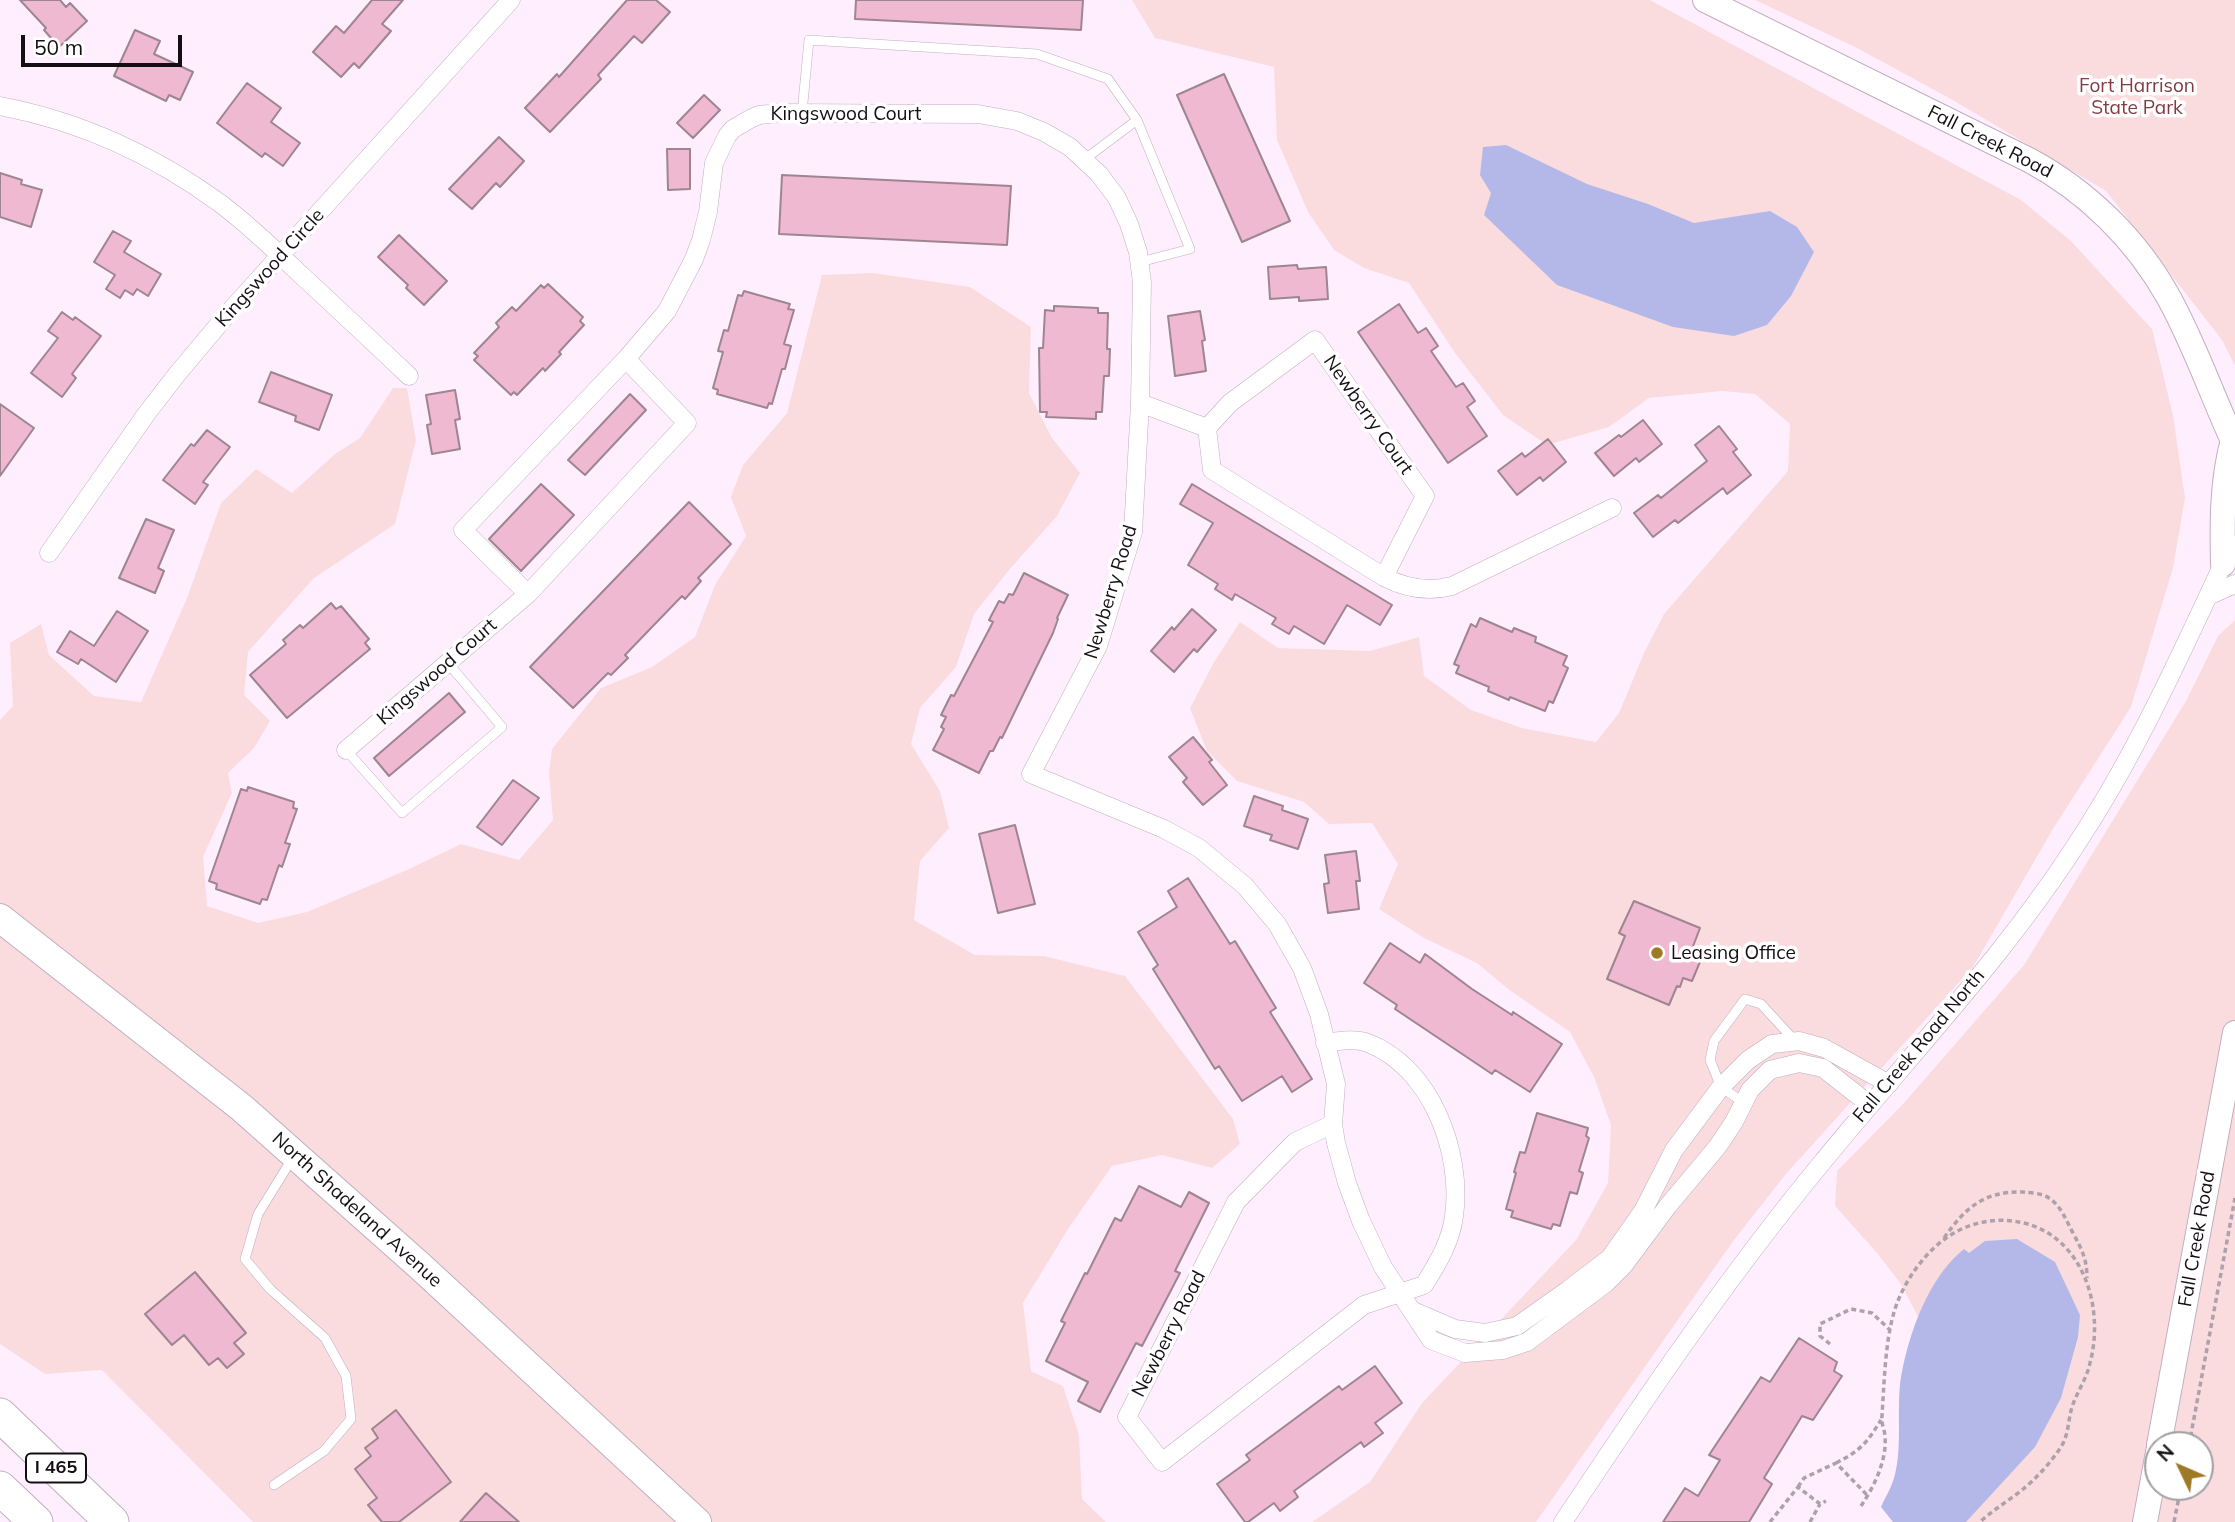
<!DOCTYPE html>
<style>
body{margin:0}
#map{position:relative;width:2235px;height:1522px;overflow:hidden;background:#ffeffe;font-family:Mulish,sans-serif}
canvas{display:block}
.north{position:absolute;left:2144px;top:1431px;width:70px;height:70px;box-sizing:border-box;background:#fff;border:2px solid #a19fa1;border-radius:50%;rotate:314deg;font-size:19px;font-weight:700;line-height:28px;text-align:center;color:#140e14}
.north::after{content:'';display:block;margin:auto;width:24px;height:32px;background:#9e7926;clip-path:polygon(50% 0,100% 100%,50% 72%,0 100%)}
.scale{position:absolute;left:21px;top:35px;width:161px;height:32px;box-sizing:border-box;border:4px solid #140e14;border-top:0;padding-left:9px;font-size:21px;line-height:24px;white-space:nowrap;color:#140e14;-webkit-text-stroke:5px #fff;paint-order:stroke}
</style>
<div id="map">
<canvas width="2235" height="1522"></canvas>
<div class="north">N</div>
<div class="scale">50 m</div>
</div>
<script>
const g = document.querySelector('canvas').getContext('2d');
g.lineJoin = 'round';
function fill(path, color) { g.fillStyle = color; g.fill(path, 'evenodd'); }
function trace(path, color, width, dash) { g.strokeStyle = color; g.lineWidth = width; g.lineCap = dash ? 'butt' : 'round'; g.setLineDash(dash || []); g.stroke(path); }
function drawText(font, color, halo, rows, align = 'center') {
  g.font = font + ' Mulish,sans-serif'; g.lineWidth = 7; g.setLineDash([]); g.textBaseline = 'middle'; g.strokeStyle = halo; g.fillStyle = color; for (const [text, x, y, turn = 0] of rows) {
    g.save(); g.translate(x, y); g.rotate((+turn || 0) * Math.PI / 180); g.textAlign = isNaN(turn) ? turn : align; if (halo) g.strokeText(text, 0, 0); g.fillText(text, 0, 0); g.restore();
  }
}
fill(new Path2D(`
 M1132,0H1650L2021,200L2071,241L2152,329L2173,415L2185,498L2173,568L2131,707L2053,829L1973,967L1786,1174L1734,1240L1536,1522H1312L1370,1482L1422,1403L1576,1240L1608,1183L1611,1125L1594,1077L1570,1032L1508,989L1477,963L1424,938L1379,909L1398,864L1372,823L1329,824L1304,802L1237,781L1207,751L1190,708L1214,662L1240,622L1278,648L1370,651L1419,637L1424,676L1471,710L1522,728L1596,742L1619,713L1644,653L1664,614L1788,471L1790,424L1755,394L1722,391L1649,398L1609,427L1547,445L1503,415L1455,353L1409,283L1364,268L1334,250L1308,212L1277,140L1274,67L1155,38Z
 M1755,0H2235V366L2222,340L2106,191L1951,99L1855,47Z
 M873,273L970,287L1031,327L1029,393L1052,438L1080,473L1057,516L1009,570L974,614L956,667L920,708L911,744L940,791L949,828L920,861L914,920L975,955L1044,956L1125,976L1233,1119L1240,1144L1212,1168L1162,1155L1112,1166L1068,1229L1023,1303L1031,1371L1063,1386L1079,1435L1082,1499L1106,1522H253L102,1370L45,1374L0,1344V720L13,706L10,643L41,624L49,655L94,696L141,702L187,598L221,503L256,469L292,493L335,454L360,438L393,388H407L416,440L395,524L313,579L248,652L244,695L270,721L254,748L228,773L232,793L203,857L207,906L258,923L307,912L407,870L461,844L519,860L553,820L549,773L552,749L601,688L652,667L695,637L715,585L746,536L731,497L743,465L787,413L822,275Z
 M2235,620V1522H1926L1955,1388L1901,1284L1877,1253L1835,1206L1837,1171L1903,1104L2024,965L2186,701L2218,636ZM2158,1445H2200V1487H2158Z`), '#fadcde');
fill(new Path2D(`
 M1506,145L1587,184L1648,204L1694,223L1770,211L1797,227L1814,252L1791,296L1767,325L1734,336L1673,327L1557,285L1484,215L1491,193L1480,175L1483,147Z
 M2017,1239L2055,1262L2080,1315L2078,1337L2061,1398L2035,1447L1966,1522H1893L1881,1507C1885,1498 1891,1488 1894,1478C1903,1449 1896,1407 1901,1377C1909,1333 1928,1278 1964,1249L1969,1253L1985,1241Z`), '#b4b8e9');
const building = new Path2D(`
 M20,0H60L66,7L70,3L87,21L59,47L44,30L46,28Z
 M372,0H403L382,24L391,31L359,68L354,63L341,77L313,52L336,26L344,33Z
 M627,0H656L670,12L642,43L634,36L598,75L601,79L550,132L525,108L557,74L559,77Z
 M856,0H1083L1081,30L855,19Z
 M135,30L160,41L154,54L193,72L180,100L169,95L166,101L114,76Z
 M1224,74L1290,221L1242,242L1177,95Z
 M247,83L281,108L271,122L300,143L283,166L265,153L262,157L217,123Z
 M704,95L720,110L693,138L677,123Z
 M499,137L524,161L500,187L496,183L472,209L449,189Z
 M667,149H690V189L668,190Z
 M0,173L22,180L21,184L42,190L31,227L0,217Z
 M782,175L1011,186L1007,245L779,234Z
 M113,231L131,241L124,252L161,274L148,296L137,289L133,295L125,290L120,298L106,289L115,275L94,262Z
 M399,235L447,281L424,305L406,288L408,285L378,257Z
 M1297,265L1298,269L1326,267L1328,299L1299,301V297L1270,299L1268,267Z
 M548,284L583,317L580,321L584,325L559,352L561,354L545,371L543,368L517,395L514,392L511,395L474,360L478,356L474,353L499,327L496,323L512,307L516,311L541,285L544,288Z
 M744,291L790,304L788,309L794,310L784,344L791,346L785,369H782L772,404L769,403L767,408L717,394L718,390L713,388L723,352L718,351L724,330L728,331L738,295L742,296Z
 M1399,304L1418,333L1426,328L1438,346L1431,351L1456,387L1463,383L1475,401L1467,407L1487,436L1448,463L1358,332Z
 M1054,306L1098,308V313H1108L1107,349H1110L1109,376H1104L1102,412H1096V419L1046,417L1047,412H1040L1039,348H1043L1045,310L1054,311Z
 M1200,311L1205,340L1202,341L1206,371L1175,376L1168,316Z
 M62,312L73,320L75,317L101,336L72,374L76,378L62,397L31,373L58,338L48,331Z
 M271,372L332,395L319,430L295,421L296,416L259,402Z
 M455,390L460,419L455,420L460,449L432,454L427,425L431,424L426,395Z
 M630,394L646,410L585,475L568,460Z
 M0,404L34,428L0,476Z
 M1643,420L1662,444L1639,462L1636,458L1614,476L1595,453L1619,435L1621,437Z
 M1719,426L1737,449L1733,452L1751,475L1727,494L1723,488L1678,523L1675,520L1653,537L1634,513L1658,495L1661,498L1707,461L1695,445Z
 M207,430L230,447L203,482L208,485L195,504L163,480L191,444L194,446Z
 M1548,439L1566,462L1543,481L1540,477L1517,495L1498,471L1522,453L1525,457Z
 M541,484L574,515L521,571L489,539Z
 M1192,484L1392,605L1380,625L1347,605L1324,644L1294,626L1289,634L1272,624L1276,618L1235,594L1232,600L1215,589L1218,584L1188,565L1213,523L1180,504Z
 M689,502L731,544L698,578L701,581L685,599L682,596L652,627L625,655L628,658L611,675L608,673L573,708L530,667Z
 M146,519L174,530L158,568L164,571L155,593L119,578Z
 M1024,573L1068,595L1057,618L1058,619L1053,633L1002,738L1000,737L993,751H990L979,773L933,750L944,729L941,727L946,717L941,715L951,695L954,696L993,622L989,620L999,601L1004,603L1009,594L1013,595Z
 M331,603L336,609L341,606L369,639L365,643L370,649L287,718L250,675L286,644L283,640L300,625L303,628Z
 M1192,609L1216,630L1197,652L1194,649L1174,672L1151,651L1172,627L1174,630Z
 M117,611L148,631L116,682L81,659L78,664L57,652L70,631L94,646Z
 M1480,618L1512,632L1514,628L1536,637L1535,642L1567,656L1563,665L1568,668L1553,703L1549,701L1545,711L1510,697L1509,700L1488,691L1489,687L1456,673L1459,666L1454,664L1471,624L1476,627Z
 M449,693L465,712L389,776L374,758Z
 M1193,737L1212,760L1209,762L1227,785L1203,805L1183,782L1187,778L1169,757Z
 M513,780L539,798L502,845L477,827Z
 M248,787L294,802L293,808L297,809L285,843L290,844L282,867L279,865L267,900L262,899L260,904L216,889L217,884L209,881L241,789L247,791Z
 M1254,796L1283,806L1282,810L1308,819L1298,849L1270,840L1272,835L1244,826Z
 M1015,825L1035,904L998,913L979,834Z
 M1356,851L1360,881H1356L1359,909L1328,913L1324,884L1329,883L1325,855Z
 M1188,878L1230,944L1235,941L1276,1008L1270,1012L1312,1079L1292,1092L1282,1076L1242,1101L1219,1066L1215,1069L1153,969L1158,965L1138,932L1177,907L1168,891Z
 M1634,901L1700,928L1692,949L1697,951L1696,954L1702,957L1692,981L1683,978L1680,987L1677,986L1669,1005L1607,979L1625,936L1619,933Z
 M1390,943L1420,963L1425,954L1472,989L1512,1015L1513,1012L1562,1044L1530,1092L1495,1070L1492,1074L1395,1009L1397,1005L1364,983Z
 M1537,1113L1588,1128L1586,1136L1589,1138L1579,1171L1583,1173L1577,1194L1570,1192L1560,1226L1553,1224L1551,1229L1511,1217L1513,1211L1506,1209L1516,1173L1514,1172L1520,1152L1525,1153Z
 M1139,1186L1181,1207L1189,1192L1209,1203L1175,1271L1180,1273L1142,1346L1136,1343L1100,1412L1078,1401L1088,1382L1046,1361L1065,1323L1061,1321L1085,1273L1087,1274L1115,1218L1121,1221Z
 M195,1272L246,1333L234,1343L244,1354L227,1368L218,1358L209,1365L184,1335L172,1345L145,1314Z
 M1799,1338L1837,1362L1834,1371L1842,1376L1813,1420L1802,1416L1764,1478L1772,1484L1749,1522H1663L1685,1488L1698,1496L1720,1460L1709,1455L1761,1377L1770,1382Z
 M1375,1366L1402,1403L1375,1423L1383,1433L1364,1447L1361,1442L1294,1491L1298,1497L1280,1511L1274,1503L1248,1522H1245L1217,1484L1250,1460L1246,1455L1339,1386L1342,1390Z
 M396,1410L451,1482L399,1522H382L368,1505L377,1498L355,1469L371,1456L365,1448L378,1438L372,1429Z
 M486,1493L519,1522H460Z`);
fill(building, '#eeb9d1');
trace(building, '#9e8590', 2);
const lane = new Path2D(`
 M802,113L809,40L1037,54L1108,79L1137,120L1190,249L1140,262
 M1085,159L1137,120
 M346,750L402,813L502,727L448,663
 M1744,1103L1721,1087L1710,1060L1714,1041L1745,999L1761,1004L1795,1041
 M274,1485L324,1451L351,1419L346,1376L325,1338L270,1289L245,1259L258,1214L292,1159`);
const street = new Path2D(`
 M0,106C80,121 156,156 221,204C249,225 275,250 300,274C337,308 373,342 409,376
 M1140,403L1207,428
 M49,553L147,413L178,373L230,311L511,0
 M1384,577L1425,496L1315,340L1230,403L1207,428L1212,470L1384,577C1405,588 1429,592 1452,586L1612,508
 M528,594L463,530L626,359L667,311L694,259L701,240L708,212L714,163L727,136L733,129L750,119L759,115L779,113L978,114L1017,121L1044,132L1070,147L1099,174L1117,198L1129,224L1138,252L1142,282L1140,403L1133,532L1098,646L1031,774L1164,829L1199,848L1245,886L1277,924L1302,968L1319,1014L1336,1084L1333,1124L1336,1143L1347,1183L1361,1221L1383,1267L1431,1340L1465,1353L1503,1350L1527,1342L1606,1283L1624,1265L1667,1207L1718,1146L1734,1122L1750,1090L1770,1070L1799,1063L1823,1068L1870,1105
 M2208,596L2235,584
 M346,750L528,594L687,423L626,359
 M1325,1043C1339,1041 1354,1038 1368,1043C1431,1067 1463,1153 1454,1216C1451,1241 1438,1263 1424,1285L1364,1305L1162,1462L1127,1417L1236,1202L1295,1142L1333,1124
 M1411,1310L1455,1329L1485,1333L1517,1326L1568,1290L1610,1258L1643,1211L1674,1150L1721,1087L1748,1060L1772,1044L1799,1041L1824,1048L1889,1084
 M1563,1522C1644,1400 1727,1278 1820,1165C1909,1056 2008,953 2083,834C2138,749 2180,656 2223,564L2235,545`);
const secondary = new Path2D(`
 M1705,0L2029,160C2087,191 2137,240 2169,298C2195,345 2212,396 2235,445
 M2223,564C2222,522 2222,480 2233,440
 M2159,1445L2235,1033
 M2145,1522L2158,1452`);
const primary = new Path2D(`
 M0,918L242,1108L421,1267L697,1522`);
const highway = new Path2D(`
 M0,1415L112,1522
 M0,1488L36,1522`);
trace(lane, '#c0adc0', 10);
trace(street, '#c0adc0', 19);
trace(secondary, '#c0adc0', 26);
trace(primary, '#c0adc0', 30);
trace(highway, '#c0adc0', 35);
trace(new Path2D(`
 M1944,1238C1965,1208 1984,1191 2023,1192C2031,1193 2042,1193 2049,1198C2061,1206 2066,1220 2073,1233C2082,1250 2087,1259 2087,1278
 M1830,1344L1820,1336V1324L1851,1309L1872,1313L1890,1330
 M2189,1445L2235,1198
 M1836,1463C1861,1450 1866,1444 1881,1420
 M1798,1487L1804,1478L1836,1463L1868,1496
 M1861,1506C1874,1487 1887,1460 1885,1437C1885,1430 1881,1424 1882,1416C1884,1386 1885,1345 1893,1316C1901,1284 1926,1249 1954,1233C1978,1219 2006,1217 2031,1225C2086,1244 2104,1311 2090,1363C2087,1378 2077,1392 2072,1407C2068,1420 2069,1434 2061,1447C2051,1462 2036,1479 2022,1490C2008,1501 1993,1510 1980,1522
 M1770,1522L1798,1487L1820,1504L1826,1501
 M1810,1522L1820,1504
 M2174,1522L2181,1487`), '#ada1ac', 3.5, [5, 3.5]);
trace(lane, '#fff', 9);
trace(street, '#fff', 18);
trace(secondary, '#fff', 24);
trace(primary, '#fff', 28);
trace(highway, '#fff', 33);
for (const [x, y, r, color] of [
 [1657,953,7,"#9e7926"]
]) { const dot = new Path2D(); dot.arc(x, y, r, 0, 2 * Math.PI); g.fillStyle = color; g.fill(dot); trace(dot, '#fff', 2.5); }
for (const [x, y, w] of [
 [56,1468,60]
]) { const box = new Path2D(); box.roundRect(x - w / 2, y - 14.5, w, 29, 5); g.fillStyle = '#fff'; g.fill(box); trace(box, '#140e14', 2); }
drawText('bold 18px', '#140e14', null, [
 ["I 465",56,1468]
]);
drawText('19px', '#823a44', '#fff', [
 ["Fort Harrison",2137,86],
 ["State Park",2137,108]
]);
drawText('19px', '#140e14', '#fff', [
 ["Kingswood Court",846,114],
 ["Fall Creek Road",1990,142,27],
 ["Kingswood Circle",270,268,-48],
 ["Newberry Court",1368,415,55],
 ["Newberry Road",1111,592,-73],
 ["Kingswood Court",437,672,-41],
 ["Fall Creek Road North",1919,1046,-50],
 ["North Shadeland Avenue",357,1210,42],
 ["Fall Creek Road",2197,1239,-80],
 ["Newberry Road",1169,1334,-63]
]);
drawText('19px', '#140e14', '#fff', [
 ["Leasing Office",1671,953]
], 'left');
</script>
